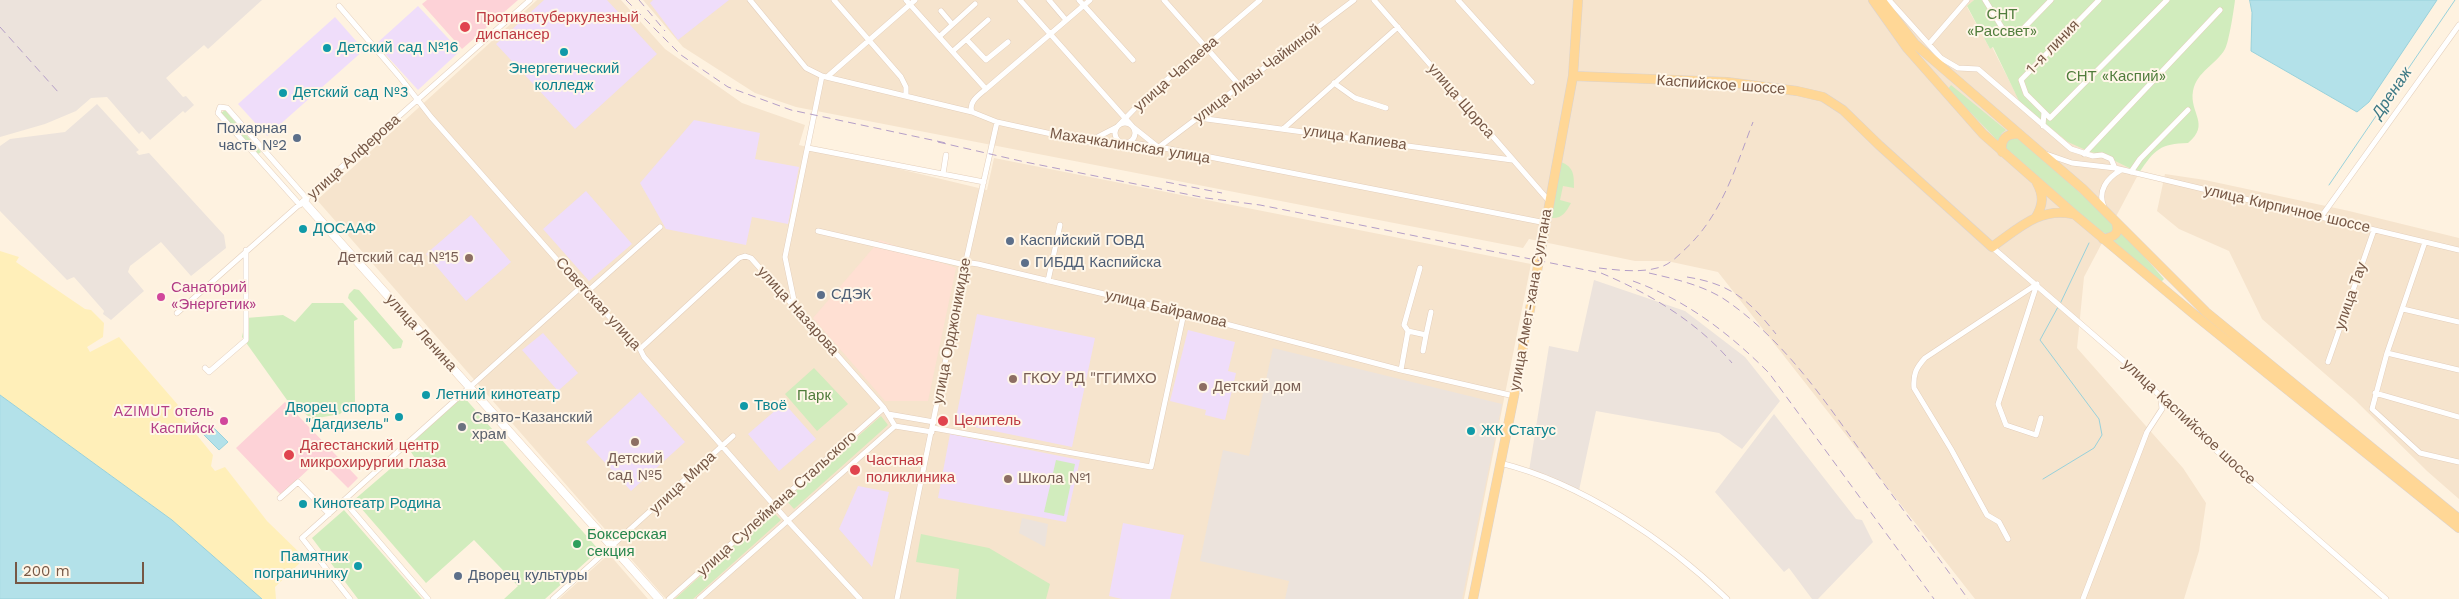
<!DOCTYPE html>
<meta charset="utf-8">
<style>
body{margin:0}
#map{position:relative;width:2459px;height:599px;overflow:hidden;background:#fef2e0;font-family:"Work Sans",sans-serif}
canvas{display:block}
.scale{position:absolute;left:15px;top:562px;width:129px;height:22px;box-sizing:border-box;border:2px solid #765745;border-top:0;padding-left:6px;font-size:15px;line-height:18px;white-space:nowrap;color:#765745;-webkit-text-stroke:4px #fff6e8;paint-order:stroke}
</style>
<div id="map">
<canvas width="2459" height="599"></canvas>
<div class="scale">200 m</div>
</div>
<script>
const g = document.querySelector('canvas').getContext('2d');
g.lineJoin = 'round';
function fill(path, color) { g.fillStyle = color; g.fill(path, 'evenodd'); }
function trace(path, color, width, dash) { g.strokeStyle = color; g.lineWidth = width; g.lineCap = dash ? 'butt' : 'round'; g.setLineDash(dash || []); g.stroke(path); }
function drawText(font, color, halo, rows, align = 'center') {
  g.font = font + ' "Work Sans",sans-serif'; g.lineWidth = 4; g.setLineDash([]); g.textBaseline = 'middle'; g.strokeStyle = halo; g.fillStyle = color; for (const [text, x, y, turn = 0] of rows) {
    g.save(); g.translate(x, y); g.rotate((+turn || 0) * Math.PI / 180); g.textAlign = isNaN(turn) ? turn : align; if (halo) g.strokeText(text, 0, 0); g.fillText(text, 0, 0); g.restore();
  }
}
fill(new Path2D(`
 M537,0H621L665,49L742,103L805,125L799,145L987,190L994,158L1531,264L1464,599H666L317,200Z
 M643,0H1974L1967,7L1990,49L1992,47L2015,92L2101,154L2139,173L2084,277L2077,348L2183,468L2206,503L2199,551L2184,599H1975L1718,272L1667,261H1635L1529,239L1523,248L796,107L755,93L683,47Z
 M2165,174L2205,180L2349,211L2459,238V499L2427,471L2355,400L2262,319L2229,251L2179,229L2157,211Z
 M609,554L648,599H559Z`), '#f6e4cd');
fill(new Path2D(`
 M880,240L956,268L928,401H885L813,318Z`), '#ffe0d3');
fill(new Path2D(`
 M0,0H262L208,49L204,45L166,78L183,97L186,96L194,105L185,113L183,111L150,140L142,131L139,134L107,97L91,98L76,111L45,124L0,137Z
 M97,104L139,150L136,152L139,155L149,153L224,235L226,248L191,276L161,242L130,266L128,272L144,291L111,320L103,314L104,311L74,277L67,280L0,211V146L10,139L65,132Z
 M1594,280L1685,311L1745,357L1780,401L1742,449L1719,433L1596,411L1578,495L1529,471L1549,346L1578,352Z
 M1273,348L1502,404L1462,599H1285L1289,581L1200,561L1223,450L1249,456Z
 M1774,414L1856,519L1862,520L1873,542L1818,599H1812L1789,568L1784,572L1715,492Z
 M1022,518L1048,524L1045,547L1019,533Z`), '#ece3dc');
fill(new Path2D(`
 M544,0H607L657,54L575,129L496,44Z
 M653,0H729L678,40L650,3Z
 M418,6L460,51L418,90L376,44Z
 M335,17L364,50L267,136L238,104Z
 M694,120L760,133L755,159L799,167L788,224L752,217L746,245L666,229L640,183Z
 M586,191L632,244L589,281L543,229Z
 M471,215L511,262L466,301L426,254Z
 M977,314L1095,338L1072,447L955,423Z
 M1188,330L1235,342L1228,371L1236,373L1225,420L1205,415L1206,410L1170,401Z
 M543,333L578,373L558,391L522,350Z
 M640,392L685,442L631,491L586,442Z
 M784,403L816,439L779,471L748,434Z
 M950,434L1080,460L1066,522L938,498Z
 M858,486L889,492L872,567L839,529Z
 M1123,523L1184,535L1170,599H1122L1109,596Z`), '#efddfa');
fill(new Path2D(`
 M427,0H518L462,49L422,4Z
 M285,402L358,478L348,488L322,462L312,466L281,495L236,448Z`), '#fdd2d7');
fill(new Path2D(`
 M1974,0H2235C2234,9 2229,42 2225,49C2216,65 2197,71 2193,91C2189,113 2211,124 2188,143C2160,144 2155,149 2139,173L2101,154L2090,152L2068,142L2020,103L1993,47L1990,49L1967,6Z
 M1951,85L2006,130L2002,133L1998,141L1948,89Z
 M225,110L261,152L258,154L221,113Z
 M2016,136L2114,223L2115,227L2110,235L2100,231L2006,148V140Z
 M1561,162C1574,167 1574,175 1574,188L1563,186L1560,200L1571,203C1566,212 1562,219 1551,218Z
 M2122,231L2164,279L2161,282L2113,242Z
 M354,289L359,290L403,341L401,348L393,349L348,298L349,294Z
 M312,303H343L358,319L354,321L355,405L348,406L340,414L312,419L287,400L242,337L246,318L283,315L295,322Z
 M814,368L848,404L817,431L785,394Z
 M463,396L599,550L545,599H504L518,586L474,540L426,583L354,500L397,463L403,469L408,468L417,461L407,446Z
 M881,416L888,425L794,509L786,500Z
 M1056,460L1075,464L1064,516L1044,512Z
 M344,510L422,599H358L312,538Z
 M772,511L781,520L693,599H675Z
 M921,534L989,548L1050,584L1046,599H956L959,569L916,562Z`), '#d1ecbd');
fill(new Path2D(`
 M0,251L19,257L16,262L85,309L91,310L104,323L103,337L87,347L90,352L119,337L178,405L175,408L213,455L211,466L215,471L225,467L267,521L305,558L275,587L276,599H262L172,520L0,395Z`), '#ffefb9');
const water = new Path2D(`
 M2250,0H2437L2369,102L2357,112L2251,51L2252,13Z
 M0,395L172,520L262,599H0Z
 M212,426L228,442L219,450L203,434Z`);
fill(water, '#b3e1e9');
trace(water, '#98d1db', 1);
trace(new Path2D(`
 M2329,185L2455,0
 M2060,304L2089,243
 M2043,479L2094,448L2102,435L2099,419L2040,340L2058,307`), '#98d1db', 1);
const street = new Path2D(`
 M750,0L806,68L822,76L972,112L997,122L1088,142H1125L1159,147L1546,223
 M834,0L901,77L906,87V96
 M906,0L986,89
 M1020,0L1133,127L1158,147
 M1049,0L1066,20
 M1079,0L1133,60
 M1164,0L1241,87
 M1374,0L1549,201
 M1458,0L1532,82
 M1889,0L1941,58L1958,68L1978,69L2071,149L2093,156L2102,155L2111,159L2115,168
 M1985,0L2006,34L2017,35L2051,0
 M2099,0L2021,80L2026,94L2050,118L2167,0
 M339,6L399,76L431,117L581,287L640,349L644,357L787,520L860,599
 M941,11L952,24
 M940,36L975,4
 M967,40L986,60L1008,42
 M1929,44L1967,0
 M953,51L988,20
 M827,77L915,0
 M1334,83L1355,98L1386,108
 M972,112C968,102 979,95 986,89L1090,0
 M1199,118L1512,160
 M1115 133a10 10 0 1 1 20 0a10 10 0 1 1-20 0Z
 M2043,126L2044,112
 M1283,129L1398,27
 M1090,141L1117,127L1142,101L1260,0
 M1159,147L1354,0
 M808,148L984,182
 M2046,154L2072,163L2115,168L2459,250
 M2084,154L2220,10
 M2131,172L2140,159L2188,110
 M943,174L946,155
 M300,205L218,113L220,107L227,108L307,199
 M2104,207C2097,191 2107,178 2121,170
 M2321,217L2459,25
 M818,231L965,265L971,263L978,264L1184,313L1401,370L1514,396
 M2425,242L2387,353L2372,409L2420,453L2459,462
 M1992,247L2141,376L2179,416L2209,444L2386,599
 M1048,281L1060,225
 M2037,284L1998,404L2006,425L2036,435L2041,418
 M587,292L660,227
 M795,305L785,257L822,76
 M2403,309L2459,322
 M177,313L530,0
 M1408,331L1404,325L1420,268
 M1426,335L1431,312
 M640,349L739,258L745,256L751,258L884,408L895,426L932,432
 M2387,353L2459,370
 M2328,362L2374,230
 M205,368L209,372L246,340V250
 M1401,370L1408,331L1426,335L1423,351
 M2375,393L2459,417
 M888,414L934,422
 M933,428L1151,467L1184,313
 M1500,463C1582,483 1666,540 1727,599
 M280,498L298,482L329,514
 M344,501L428,599
 M2008,539L1999,522L1987,515L1951,449L1914,388C1913,374 1916,368 1925,358L2037,284
 M350,599L302,538L581,287
 M553,599L733,436
 M669,599L884,408
 M699,599L895,426
 M897,599L965,265L997,122
 M2083,599L2147,432L2162,409L2161,399`);
const secondary = new Path2D(`
 M304,202L659,599`);
const primary = new Path2D(`
 M1873,0L1907,48L1983,134L2074,214L2196,316L2459,528
 M1881,0L1915,44L2083,189L2206,312L2459,519
 M1573,76L1727,82L1797,91L1823,97L1843,110L1879,145L1992,247C2019,228 2039,207 2073,214
 M2002,152C2000,140 2006,133 2018,134
 M2036,217C2043,205 2044,196 2037,183
 M2103,239C2114,237 2120,234 2116,222
 M1473,599L1514,396L1573,76L1578,0`);
trace(street, '#e3cebb', 6);
trace(secondary, '#ead1ba', 9);
trace(primary, '#dbd3cf', 10);
trace(street, '#fff', 5);
trace(secondary, '#fff', 8);
trace(primary, '#ffd796', 9);
trace(new Path2D(`
 M626,0L681,55L728,87L791,110L946,143
 M639,0L665,31
 M0,27L59,93
 M938,142L1025,162L1206,198L1260,205L1601,273C1649,293 1699,323 1732,363
 M1166,182L1222,193
 M1599,268C1617,270 1639,273 1657,268C1667,266 1675,259 1682,252C1721,218 1735,169 1753,122
 M1649,273C1675,279 1702,285 1724,299C1788,342 1832,411 1876,473C1907,515 1938,557 1968,599
 M1687,277C1731,284 1749,300 1776,334
 M1633,281C1686,300 1729,333 1769,373L1934,599`), '#b49ec7', 1, [8, 5]);
for (const [x, y, r, color] of [
 [465,27,6,"#e0444e"],
 [327,48,5,"#0f9aa8"],
 [564,52,5,"#0f9aa8"],
 [283,93,5,"#0f9aa8"],
 [297,138,5,"#5c6f8a"],
 [303,229,5,"#0f9aa8"],
 [1010,241,5,"#5c6f8a"],
 [469,258,5,"#8d6e63"],
 [1025,263,5,"#5c6f8a"],
 [821,295,5,"#5c6f8a"],
 [161,297,5,"#d1479c"],
 [1013,379,5,"#8d6e63"],
 [1203,387,5,"#8d6e63"],
 [426,395,5,"#0f9aa8"],
 [744,406,5,"#0f9aa8"],
 [399,417,5,"#0f9aa8"],
 [224,421,5,"#d1479c"],
 [943,421,6,"#e0444e"],
 [462,427,5,"#6b7280"],
 [1471,431,5,"#0f9aa8"],
 [635,442,5,"#8d6e63"],
 [289,455,6,"#e0444e"],
 [855,470,6,"#e0444e"],
 [1008,479,5,"#8d6e63"],
 [303,504,5,"#0f9aa8"],
 [577,544,5,"#2e9e5b"],
 [358,566,5,"#0f9aa8"],
 [458,576,5,"#5c6f8a"]
]) { const dot = new Path2D(); dot.arc(x, y, r, 0, 2 * Math.PI); g.fillStyle = color; g.fill(dot); trace(dot, '#fff6e8', 2); }
drawText('15px', '#507d3c', '#fff6e8', [
 ["СНТ",2002,15],
 ["«Рассвет»",2002,32],
 ["СНТ «Каспий»",2116,77],
 ["Парк",814,396]
]);
drawText('15px', '#be3a42', '#fff6e8', [
 ["Противотуберкулезный",476,18],
 ["диспансер",476,35],
 ["Целитель",954,421],
 ["Дагестанский центр",300,446],
 ["микрохирургии глаза",300,463],
 ["Частная",866,461],
 ["поликлиника",866,478]
], 'left');
drawText('15px', '#765745', '#fff6e8', [
 ["1-я линия",2053,47,-46],
 ["улица Чапаева",1176,74,-41],
 ["улица Лизы Чайкиной",1257,74,-37],
 ["Каспийское шоссе",1721,85,4],
 ["улица Щорса",1461,101,49],
 ["улица Капиева",1355,138,8],
 ["Махачкалинская улица",1130,146,9],
 ["улица Алферова",354,157,-42],
 ["улица Кирпичное шоссе",2287,209,13],
 ["улица Тау",2351,296,-71],
 ["улица Амет-хана Султана",1531,300,-80],
 ["Советская улица",598,304,48],
 ["улица Байрамова",1166,309,13],
 ["улица Назарова",798,311,48],
 ["улица Орджоникидзе",952,331,-79],
 ["улица Ленина",421,333,48],
 ["улица Каспийское шоссе",2189,422,43],
 ["улица Мира",683,483,-43],
 ["улица Сулеймана Стальского",777,504,-42]
]);
drawText('15px', '#0d838f', '#fff6e8', [
 ["Детский сад №16",337,48],
 ["Энергетический",564,69,"center"],
 ["колледж",564,86,"center"],
 ["Детский сад №3",293,93],
 ["ДОСААФ",313,229],
 ["Летний кинотеатр",436,395],
 ["Твоё",754,406],
 ["Дворец спорта",389,408,"right"],
 ["\"Дагдизель\"",389,425,"right"],
 ["ЖК Статус",1481,431],
 ["Кинотеатр Родина",313,504],
 ["Памятник",348,557,"right"],
 ["пограничнику",348,574,"right"]
], 'left');
drawText('15px', '#4e5e75', '#fff6e8', [
 ["Пожарная",287,129,"right"],
 ["часть №2",287,146,"right"],
 ["Каспийский ГОВД",1020,241],
 ["ГИБДД Каспийска",1035,263],
 ["СДЭК",831,295],
 ["Дворец культуры",468,576]
], 'left');
drawText('15px', '#785e54', '#fff6e8', [
 ["Детский сад №15",459,258,"right"],
 ["ГКОУ РД \"ГГИМХО",1023,379],
 ["Детский дом",1213,387],
 ["Детский",635,459,"center"],
 ["сад №5",635,476,"center"],
 ["Школа №1",1018,479]
], 'left');
drawText('15px', '#b23c85', '#fff6e8', [
 ["Санаторий",171,288],
 ["«Энергетик»",171,305],
 ["AZIMUT отель",214,412,"right"],
 ["Каспийск",214,429,"right"]
], 'left');
drawText('15px', '#5b616d', '#fff6e8', [
 ["Свято-Казанский",472,418],
 ["храм",472,435]
], 'left');
drawText('15px', '#27864d', '#fff6e8', [
 ["Боксерская",587,535],
 ["секция",587,552]
], 'left');
drawText('italic 16px', '#3b7884', '#fff6e8', [
 ["Дренаж",2392,93,-56]
]);
</script>
